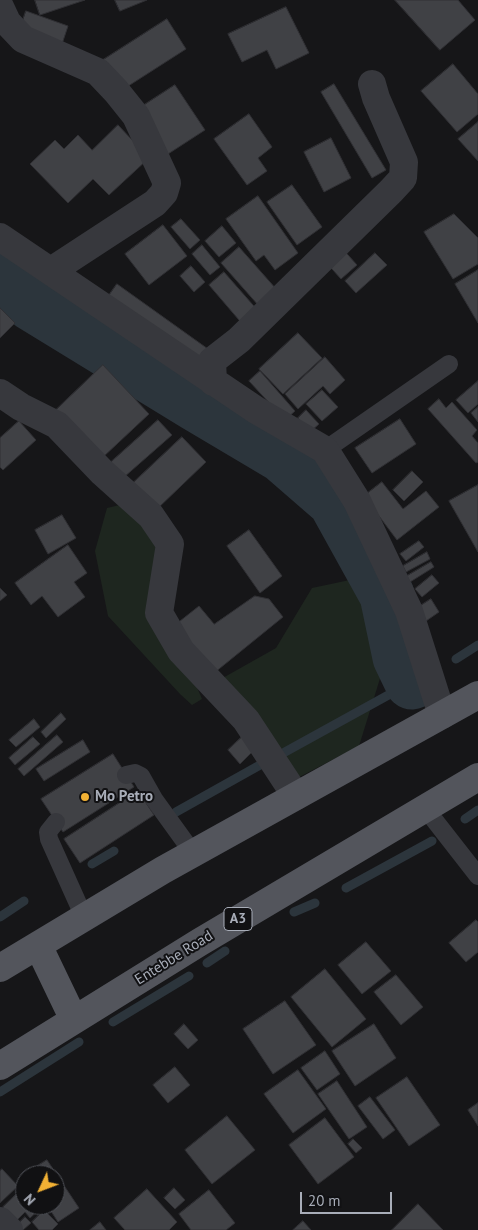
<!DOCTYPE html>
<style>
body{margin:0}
#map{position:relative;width:478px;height:1230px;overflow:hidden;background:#161618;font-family:"PT Sans",sans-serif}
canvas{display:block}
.north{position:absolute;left:15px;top:1165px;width:50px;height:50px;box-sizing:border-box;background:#111113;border:1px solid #4d4f55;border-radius:50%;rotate:227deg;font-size:14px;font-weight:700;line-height:20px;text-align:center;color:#a8adb8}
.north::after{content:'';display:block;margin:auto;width:18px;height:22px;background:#f2b134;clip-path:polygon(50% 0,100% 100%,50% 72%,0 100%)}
.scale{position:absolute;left:300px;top:1192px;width:92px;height:22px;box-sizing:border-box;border:2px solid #a8adb8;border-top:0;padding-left:6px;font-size:15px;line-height:18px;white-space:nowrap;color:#a8adb8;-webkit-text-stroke:4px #111113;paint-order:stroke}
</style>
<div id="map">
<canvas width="478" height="1230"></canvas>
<div class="north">N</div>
<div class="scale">20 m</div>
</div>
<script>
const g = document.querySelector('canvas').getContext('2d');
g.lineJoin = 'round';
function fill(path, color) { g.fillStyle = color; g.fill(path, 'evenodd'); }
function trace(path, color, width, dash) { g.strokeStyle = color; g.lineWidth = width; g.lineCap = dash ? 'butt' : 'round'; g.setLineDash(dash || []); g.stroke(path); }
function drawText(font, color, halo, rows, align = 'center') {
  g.font = font + ' "PT Sans",sans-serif'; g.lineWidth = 4; g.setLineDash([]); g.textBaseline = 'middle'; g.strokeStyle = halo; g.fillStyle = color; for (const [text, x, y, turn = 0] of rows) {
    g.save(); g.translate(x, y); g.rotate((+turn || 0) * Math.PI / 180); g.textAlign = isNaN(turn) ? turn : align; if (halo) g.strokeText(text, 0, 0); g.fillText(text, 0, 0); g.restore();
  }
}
fill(new Path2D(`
 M128,503L161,550L151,609L193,678L202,699L192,705L180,694L108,616L95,551L107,508Z
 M364,577L384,605L387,656L359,746L280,787L221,679L276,648L312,588Z`), '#1e261f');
trace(new Path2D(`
 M456,659L478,645
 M285,752L412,682
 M176,812L260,765
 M465,819L478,810
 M92,864L114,851
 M346,888L432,841
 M294,912L315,903
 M0,917L24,901
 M207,963L225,951
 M113,1022L189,976
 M0,1092L79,1042`), '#2c353c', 9);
trace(new Path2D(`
 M0,274L31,303L196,404L282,455L335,501L387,595L400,657L412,682`), '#2c353c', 55);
const building = new Path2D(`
 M35,0H85L40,15Z
 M115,0H147L120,11Z
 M395,0H458L475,20L440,50Z
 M286,7L309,53L276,69L267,50L242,62L228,34Z
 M26,11L68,26L62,44L20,29Z
 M167,19L186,49L122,90L103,60Z
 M453,64L478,94V114L457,132L421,91Z
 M334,84L386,170L372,178L321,92Z
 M175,85L205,130L168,154L138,109Z
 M249,114L272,147L258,158L267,171L247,185L214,139Z
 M478,122V161L458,139Z
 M118,125L149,158L109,195L93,179L68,203L30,164L55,140L64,149L78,135L92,150Z
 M331,138L351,178L324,192L304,152Z
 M292,185L322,227L297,245L267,202Z
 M258,196L298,253L275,270L264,255L256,261L226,219Z
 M454,214L478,238V264L453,279L424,232Z
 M181,219L200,240L190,249L171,227Z
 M163,225L187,256L149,285L125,254Z
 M222,226L236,243L219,257L205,241Z
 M202,245L220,267L210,275L192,254Z
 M340,246L357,265L341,279L324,260Z
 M239,247L277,290L259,306L221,263Z
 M375,253L387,265L356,293L345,281Z
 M191,266L205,282L194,292L180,276Z
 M478,270V323L455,284Z
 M224,272L260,313L245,327L209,285Z
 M117,284L208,349L196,366L105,301Z
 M0,308L15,323L0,338Z
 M298,333L322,358L283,394L259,369Z
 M325,357L345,380L330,394L323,386L298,409L285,394Z
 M103,365L149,414L102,458L56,410Z
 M260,371L295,411L285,420L249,381Z
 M478,381V404L468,413L456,400Z
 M322,390L338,407L322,421L306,404Z
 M439,399L446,408L452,402L477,430L472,436L478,443V462L476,463L428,409Z
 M478,407V422L471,413Z
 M306,410L319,424L310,432L298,418Z
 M400,419L416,444L372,473L355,448Z
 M158,420L172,435L123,478L110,463Z
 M19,421L36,440L3,470L0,467V438Z
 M182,437L206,462L156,510L132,484Z
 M412,471L423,482L404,501L393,490Z
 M382,482L403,509L426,491L439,507L397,540L364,496Z
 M478,485V552L449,501Z
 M62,515L76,538L48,554L35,530Z
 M249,530L282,576L260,593L227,546Z
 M419,541L424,547L406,561L400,554Z
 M68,545L87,573L74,582L85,597L58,617L42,596L31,605L15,583Z
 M427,552L430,559L406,572L403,566Z
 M431,562L434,567L410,582L407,576Z
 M432,575L439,583L422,597L415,589Z
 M0,588L7,595L0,601Z
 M255,596L269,599L283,617L214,673L175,625L199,606L214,624Z
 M431,599L439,612L426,621L417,608Z
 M61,713L66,719L46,738L41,732Z
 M34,719L40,727L16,747L9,740Z
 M57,735L63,742L24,776L18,769Z
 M243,736L255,749L240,764L228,750Z
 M33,737L40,744L15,765L9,758Z
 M83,740L90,752L44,781L36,769Z
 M113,754L134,787L63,832L41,799Z
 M138,791L154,815L80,863L64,839Z
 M476,920L478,922V952L466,962L449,943Z
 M366,942L391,971L362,994L338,965Z
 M325,969L366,1019L332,1047L291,997Z
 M396,975L423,1007L401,1025L374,992Z
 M285,1001L316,1045L273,1074L243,1029Z
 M184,1024L198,1040L188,1049L174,1034Z
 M374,1024L396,1058L355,1086L332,1051Z
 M325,1051L340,1074L317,1090L301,1068Z
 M175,1067L190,1085L168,1103L153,1085Z
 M298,1070L326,1109L293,1133L264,1094Z
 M407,1077L440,1125L409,1146L376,1098Z
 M337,1081L367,1127L349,1139L318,1094Z
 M370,1097L395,1130L383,1139L358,1106Z
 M478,1103V1126L468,1110Z
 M227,1116L255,1150L212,1184L185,1150Z
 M325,1118L354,1157L318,1184L289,1145Z
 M353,1139L362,1148L356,1153L348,1144Z
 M47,1160L79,1208L58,1222L47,1205H55V1175H28L26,1173Z
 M2,1169L18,1186L0,1203V1171Z
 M174,1188L185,1200L175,1209L164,1198Z
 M22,1189L25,1192V1205H38L41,1208L30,1218L25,1212L16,1221L3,1207Z
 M147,1189L177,1222L169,1230H125L114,1218Z
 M209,1190L235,1223L226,1230H191L179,1214Z
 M418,1204L443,1230H392Z
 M44,1210L58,1224L52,1230H39L32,1222Z
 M25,1217L31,1223L23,1230L18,1224Z
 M303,1221L311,1230H293Z
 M100,1222L106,1230H90Z`);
fill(building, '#404145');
trace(building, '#303034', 1);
trace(new Path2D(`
 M325,450L449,364
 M126,775L135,773L141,776L154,799L193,853
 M425,808L478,876
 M56,822L48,832L49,839L84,917`), '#37383d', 18);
trace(new Path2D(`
 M0,7L7,22L23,39L98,72L116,91L136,116L167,183L164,193L155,203L51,271
 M0,237L256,410L325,450L357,501L409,611L442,715
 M213,382L212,361L239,340L391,191L403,178L404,162L376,98L372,84
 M0,393L21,407L57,425L102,472L151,516L170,544L159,613L181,651L246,720L296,796
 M0,1221L9,1230`), '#37383d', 28);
trace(new Path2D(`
 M38,945L74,1020
 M0,968L163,870L478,695
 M0,1066L200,942L478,777`), '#53555c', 28);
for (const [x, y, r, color] of [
 [85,797,5,"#f2b134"]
]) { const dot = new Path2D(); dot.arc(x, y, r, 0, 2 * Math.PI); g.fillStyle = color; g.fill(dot); trace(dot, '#111113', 2); }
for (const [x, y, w] of [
 [238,919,28]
]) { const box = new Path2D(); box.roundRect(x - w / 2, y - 11.5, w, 23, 4); g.fillStyle = '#111113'; g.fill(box); trace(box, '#a8adb8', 1); }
drawText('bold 14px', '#a8adb8', null, [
 ["A3",238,919]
]);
drawText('bold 15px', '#a8adb8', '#111113', [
 ["Mo Petro",95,797]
], 'left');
drawText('15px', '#a8adb8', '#111113', [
 ["Entebbe Road",174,958,-32]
]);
</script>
